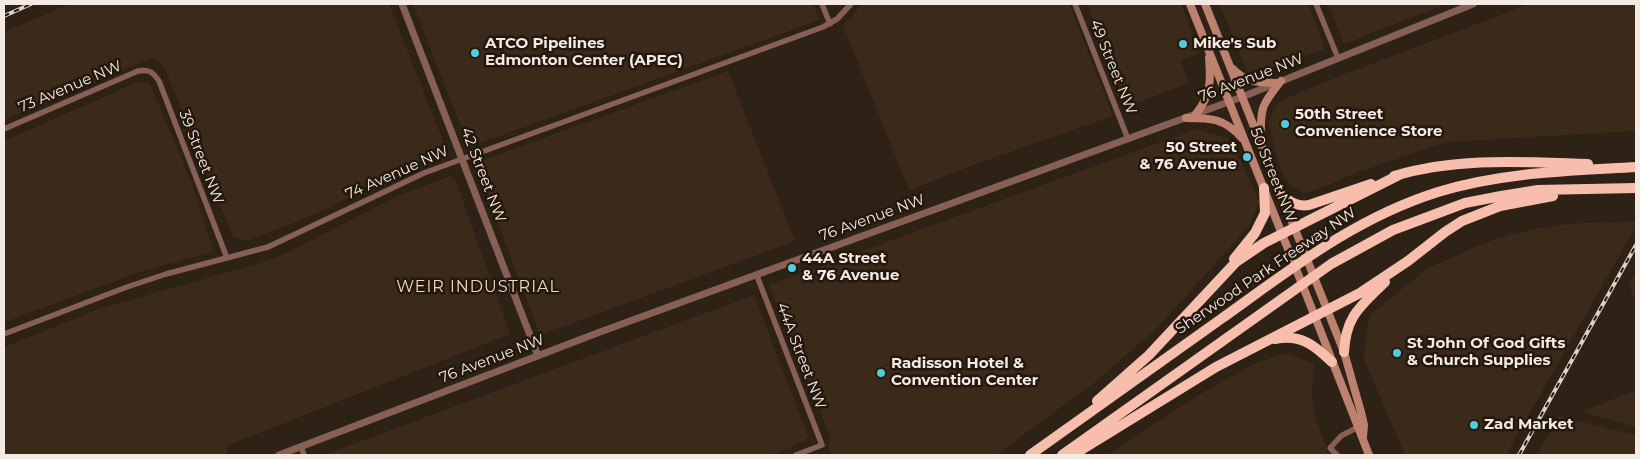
<!DOCTYPE html>
<style>
body{margin:0}
#map{position:relative;width:1640px;height:459px;overflow:hidden;background:#2e2216;font-family:Montserrat,sans-serif}
canvas{display:block}
.frame{position:absolute;inset:0;border:5px solid #f3eae3;pointer-events:none}
</style>
<div id="map">
<canvas width="1640" height="459"></canvas>
<div class="frame"></div>
</div>
<script>
const g = document.querySelector('canvas').getContext('2d');
g.lineJoin = 'round';
function fill(path, color) { g.fillStyle = color; g.fill(path, 'evenodd'); }
function trace(path, color, width, dash) { g.strokeStyle = color; g.lineWidth = width; g.lineCap = dash ? 'butt' : 'round'; g.setLineDash(dash || []); g.stroke(path); }
function drawText(font, color, halo, rows, align = 'center') {
  g.font = font + ' Montserrat,sans-serif'; g.lineWidth = 5; g.setLineDash([]); g.textBaseline = 'middle'; g.strokeStyle = halo; g.fillStyle = color; for (const [text, x, y, turn = 0] of rows) {
    g.save(); g.translate(x, y); g.rotate((+turn || 0) * Math.PI / 180); g.textAlign = isNaN(turn) ? turn : align; if (halo) g.strokeText(text, 0, 0); g.fillText(text, 0, 0); g.restore();
  }
}
fill(new Path2D(`
 M70,4H389L447,151L419,162L318,213L247,241L233,237L165,68L154,57L4,120V32Z
 M413,4H813L819,20L469,147Z
 M861,4H1069L1113,116L976,164L909,190L843,25L852,17Z
 M1087,4H1181L1200,53L1180,60L1189,83L1126,107Z
 M1219,4H1308L1325,49L1249,75Z
 M1328,4H1446L1344,44Z
 M1529,4H1636V131L1446,142L1361,171L1306,194L1292,187L1281,170L1268,123L1278,102L1327,81Z
 M728,71L795,241L540,335L475,163Z
 M138,82L150,84L191,181L214,252L142,271L4,322V141Z
 M1196,129L1228,138L1235,149L1259,202L1250,225L1159,326L1098,380L996,455H832L828,446L830,436L769,285Z
 M451,176L456,181L510,334L226,446L228,453L223,455H4V347L99,309L274,259L402,194Z
 M1636,222V226L1506,455H1405L1363,357L1370,315L1427,269L1479,245L1508,235L1558,225L1582,223Z
 M1636,272V304L1629,285Z
 M754,295L808,436L805,441L770,455H324Z
 M1288,353L1314,364L1312,395L1315,417L1329,455H1107L1207,390L1258,362Z
 M1636,390V427L1585,413L1584,411Z
 M1559,416L1636,435V455H1537Z`), '#3b2a19');
trace(new Path2D(`
 M822,4L830,24
 M1075,4L1128,139
 M1316,4L1338,58
 M4,129L138,71C149,69 153,72 159,81L227,258
 M757,276L822,445L796,455
 M4,334L127,287L166,274L268,247L424,173L823,27L837,19L851,4
 M301,447L304,455
 M1337,455L1330,448L1341,436L1360,426`), '#866055', 5.5);
trace(new Path2D(`
 M402,4L538,356
 M279,455L600,332L1242,97L1473,4`), '#866055', 7);
trace(new Path2D(`
 M1190,4L1308,299L1369,455
 M1205,4L1344,352L1361,412L1364,425L1363,437
 M1233,69C1248,84 1258,82 1278,83
 M1196,114C1211,95 1211,81 1209,58
 M1186,118C1211,118 1224,118 1242,138
 M1261,138C1260,107 1262,105 1281,81`), '#bd8170', 8);
trace(new Path2D(`
 M1394,176C1457,157 1524,162 1588,164
 M1281,195C1290,202 1297,207 1309,205L1371,184
 M1234,259L1255,233L1265,213L1264,188
 M1275,339C1301,334 1314,345 1332,362
 M1344,352C1346,315 1361,306 1385,282
 M1097,401L1149,355L1236,262L1264,243L1401,174
 M1030,455C1093,410 1157,365 1221,319C1291,269 1355,218 1438,192C1503,172 1570,171 1636,167
 M1062,455L1331,264L1393,230L1465,203L1501,196L1538,190L1636,188
 M1073,455L1216,367L1360,293L1408,261L1445,232L1462,221L1500,206L1553,196`), '#f7bdad', 10);
const rail = new Path2D(`
 M4,16L31,4
 M1519,455L1636,245`);
trace(rail, '#dcd2cb', 4);
trace(rail, '#24180d', 2, [5.5]);
for (const [x, y, r, color] of [
 [1183,44,5,"#55cadf"],
 [475,53,5,"#55cadf"],
 [1285,124,5,"#55cadf"],
 [1247,157,5,"#55cadf"],
 [792,268,5,"#55cadf"],
 [1397,353,5,"#55cadf"],
 [881,373,5,"#55cadf"],
 [1474,425,5,"#55cadf"]
]) { const dot = new Path2D(); dot.arc(x, y, r, 0, 2 * Math.PI); g.fillStyle = color; g.fill(dot); trace(dot, '#24180d', 2); }
drawText('bold 15px', '#f3eae3', '#24180d', [
 ["ATCO Pipelines",485,44],
 ["Edmonton Center (APEC)",485,61],
 ["Mike's Sub",1193,44],
 ["50th Street",1295,115],
 ["Convenience Store",1295,132],
 ["50 Street",1237,148,"right"],
 ["& 76 Avenue",1237,165,"right"],
 ["44A Street",802,259],
 ["& 76 Avenue",802,276],
 ["St John Of God Gifts",1407,344],
 ["& Church Supplies",1407,361],
 ["Radisson Hotel &",891,364],
 ["Convention Center",891,381],
 ["Zad Market",1484,425]
], 'left');
drawText('15px', '#f3eae3', '#24180d', [
 ["49 Street NW",1113,67,68],
 ["76 Avenue NW",1251,78,-21],
 ["73 Avenue NW",70,87,-23],
 ["39 Street NW",201,157,69],
 ["74 Avenue NW",397,173,-24],
 ["42 Street NW",483,175,69],
 ["50 Street NW",1273,175,68],
 ["76 Avenue NW",872,218,-20],
 ["Sherwood Park Freeway NW",1266,271,-34],
 ["44A Street NW",801,356,69],
 ["76 Avenue NW",492,359,-21]
]);
g.letterSpacing = '1px';
drawText('16px', '#ead9ca', '#24180d', [
 ["WEIR INDUSTRIAL",478,287]
]);
g.letterSpacing = '0px';
</script>
